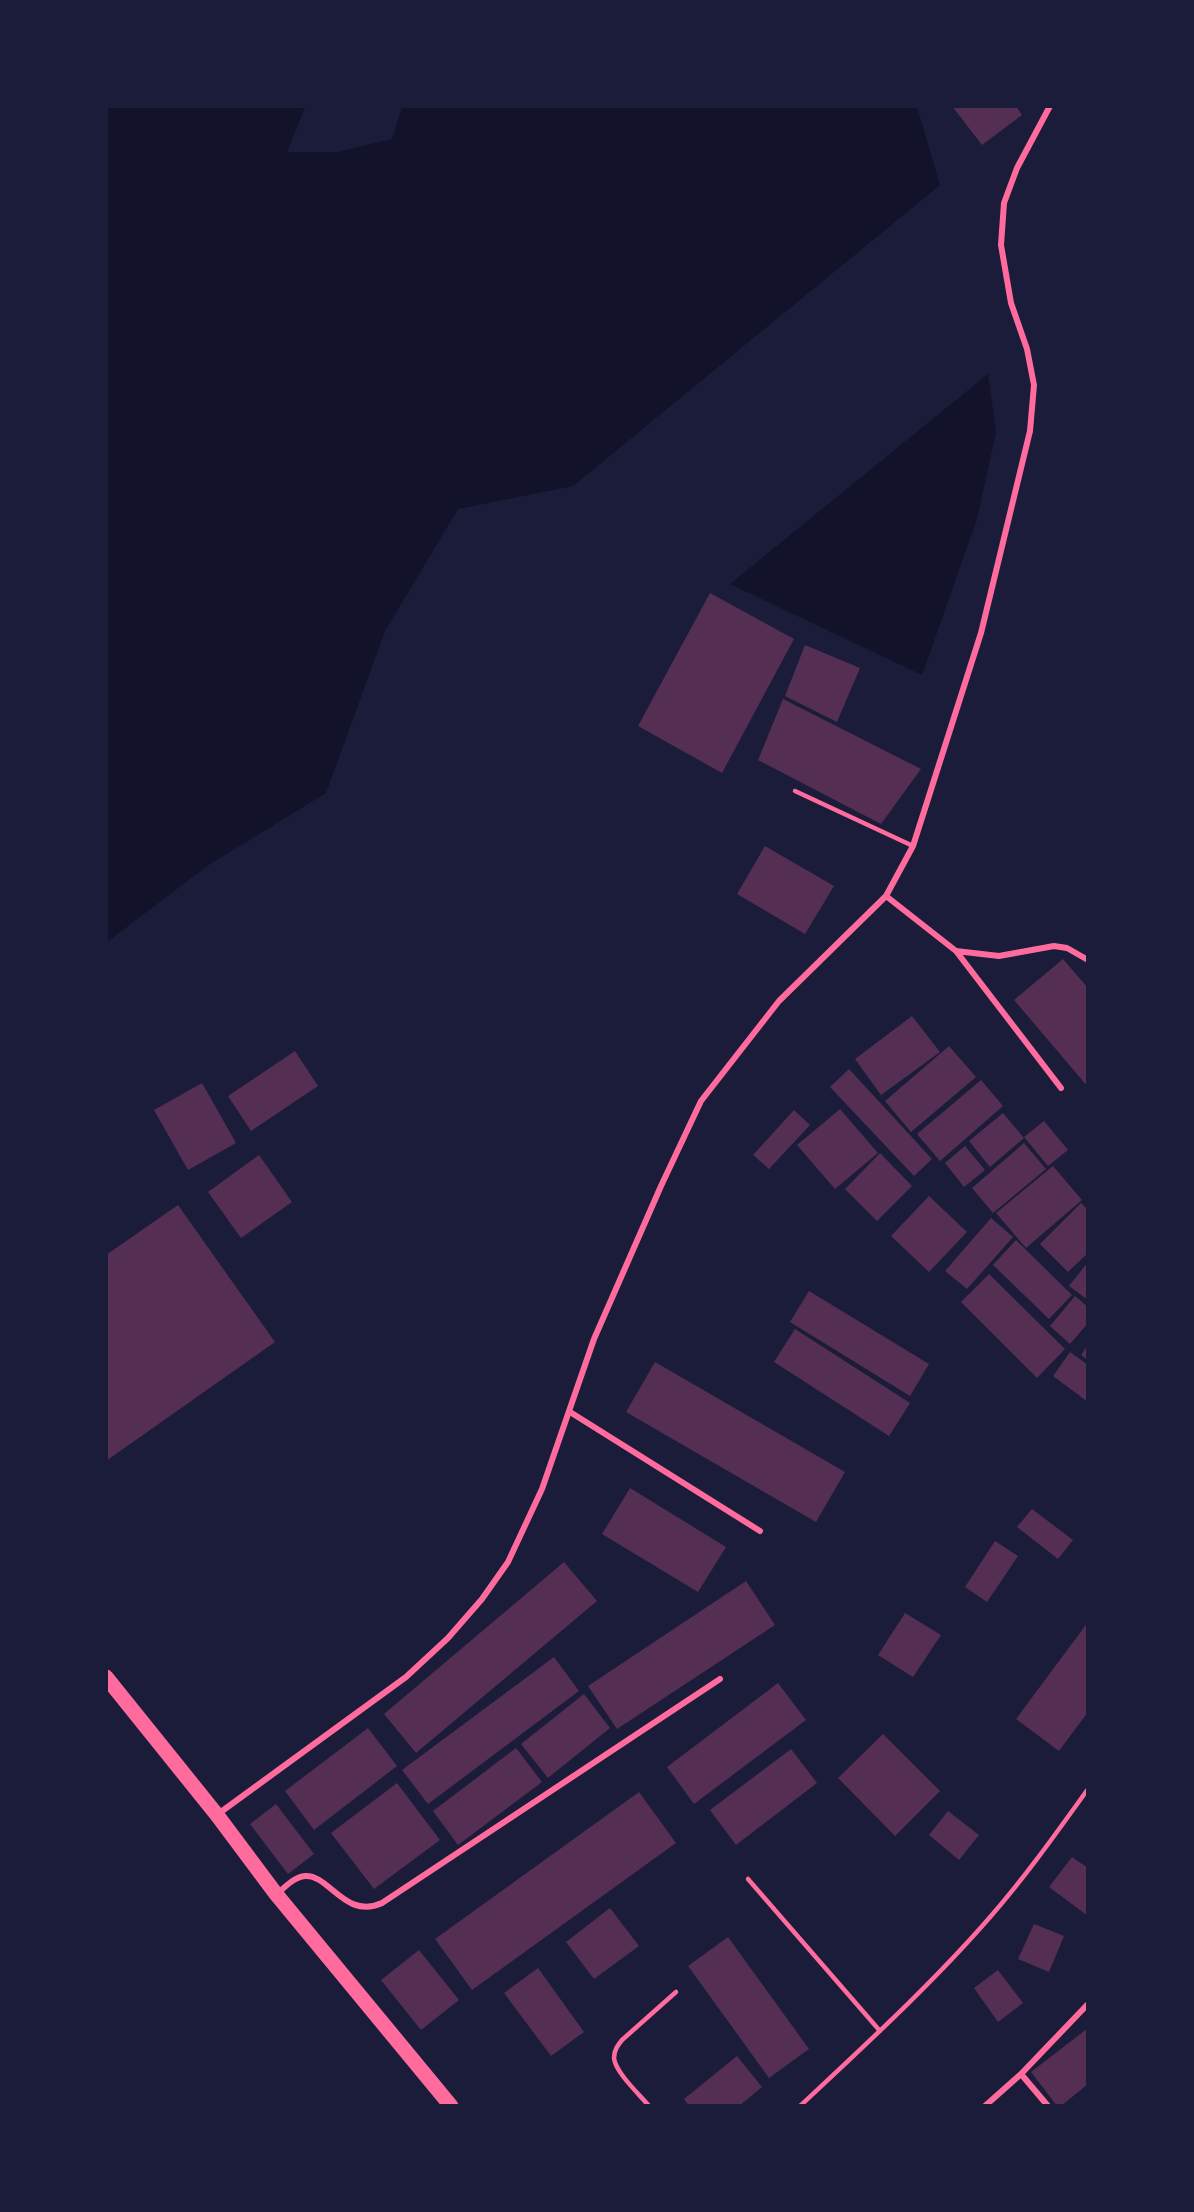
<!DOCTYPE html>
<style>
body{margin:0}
#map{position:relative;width:1194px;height:2212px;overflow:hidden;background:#1b1b3a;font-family:Rubik,sans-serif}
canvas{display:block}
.frame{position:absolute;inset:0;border:108px solid #1b1b3a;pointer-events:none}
</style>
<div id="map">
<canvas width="1194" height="2212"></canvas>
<div class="frame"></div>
</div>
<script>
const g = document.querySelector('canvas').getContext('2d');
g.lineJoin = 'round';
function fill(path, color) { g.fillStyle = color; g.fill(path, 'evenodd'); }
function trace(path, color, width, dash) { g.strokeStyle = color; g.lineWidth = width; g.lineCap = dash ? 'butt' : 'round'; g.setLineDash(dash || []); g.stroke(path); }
fill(new Path2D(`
 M107,106L305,107L287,152H337L392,139L402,107H917L940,185L573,486L458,509L385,631L326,793L207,866L107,942Z
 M988,374L996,432L977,519L922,675L730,584Z`), '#12122b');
fill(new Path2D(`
 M952,106H1016L1022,115L982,145Z
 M710,593L794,639L722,773L638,726Z
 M805,645L860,668L837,722L785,696Z
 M783,699L921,769L881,824L758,760Z
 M765,846L834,886L805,934L737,894Z
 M1063,959L1088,988V1087L1014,1000Z
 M912,1016L940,1052L881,1095L855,1059Z
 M949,1046L976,1077L911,1132L885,1101Z
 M295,1051L318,1086L251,1131L228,1096Z
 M849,1069L932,1159L914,1176L830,1087Z
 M981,1080L1003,1106L940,1161L917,1134Z
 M202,1083L236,1143L188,1170L154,1110Z
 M840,1109L878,1153L835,1189L797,1145Z
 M794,1110L810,1125L769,1169L753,1155Z
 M1003,1113L1024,1138L990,1167L969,1141Z
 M1044,1121L1068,1150L1048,1166L1024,1137Z
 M1024,1143L1046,1169L993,1213L972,1188Z
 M965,1146L985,1170L964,1187L945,1163Z
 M880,1153L912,1186L877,1221L845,1189Z
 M259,1155L292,1202L241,1238L208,1192Z
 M1053,1166L1082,1200L1026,1248L996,1213Z
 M929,1196L967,1232L929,1272L891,1236Z
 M1081,1203L1088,1210V1253L1068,1272L1040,1244Z
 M178,1205L275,1342L106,1461V1255Z
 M991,1218L1013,1237L967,1289L945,1271Z
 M1016,1240L1072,1295L1049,1319L993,1265Z
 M1088,1262V1300L1069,1286Z
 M989,1274L1065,1349L1037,1378L961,1302Z
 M809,1291L929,1364L910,1396L790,1322Z
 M1075,1296L1088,1307V1323L1070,1344L1050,1326Z
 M795,1329L910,1403L889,1436L774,1362Z
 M1088,1345V1360L1081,1355Z
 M1070,1352L1088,1365V1402L1053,1376Z
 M655,1362L845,1472L816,1522L626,1412Z
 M630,1488L726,1547L698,1592L602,1534Z
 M1032,1509L1073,1540L1058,1559L1017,1527Z
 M995,1541L1018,1556L987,1602L965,1587Z
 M564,1562L597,1601L416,1753L384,1714Z
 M746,1581L775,1625L617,1729L588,1686Z
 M905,1613L941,1635L913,1677L878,1655Z
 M1088,1622V1712L1059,1751L1016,1719Z
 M554,1657L579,1691L428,1804L402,1770Z
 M778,1683L806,1720L694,1804L667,1767Z
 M584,1694L610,1728L548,1778L521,1744Z
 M368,1728L397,1766L314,1830L285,1791Z
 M883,1734L940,1791L895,1836L838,1778Z
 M516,1748L542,1782L458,1845L433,1811Z
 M791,1749L817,1783L736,1845L710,1810Z
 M397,1783L440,1840L374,1889L331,1833Z
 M639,1792L676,1843L472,1990L435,1939Z
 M276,1804L314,1854L288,1874L250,1824Z
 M948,1811L979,1835L959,1860L929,1835Z
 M1072,1857L1088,1868V1916L1049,1887Z
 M610,1908L639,1946L594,1979L566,1942Z
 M1034,1924L1064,1936L1049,1972L1018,1959Z
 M728,1937L809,2049L769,2078L688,1966Z
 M419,1950L459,2000L421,2030L381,1980Z
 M538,1968L584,2032L551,2056L504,1993Z
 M998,1970L1023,2003L998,2022L974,1988Z
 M1088,2028V2084L1061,2106H1057L1031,2072Z
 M737,2056L762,2087L739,2106H689L684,2099Z`), '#542f53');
trace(new Path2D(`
 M795,791L913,846
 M748,1879L880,2031
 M649,2106C640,2095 615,2072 614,2058C614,2050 618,2045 622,2040L676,1992
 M800,2106C865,2045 932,1984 991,1916C1026,1876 1057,1832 1088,1789`), '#ff6b9d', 4.5);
trace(new Path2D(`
 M886,896L956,951L999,956L1054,946L1067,948L1088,960
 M956,951L1061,1088
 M570,1412L760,1531
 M218,1814L406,1677L448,1638L482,1599L508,1562L542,1489L594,1339L661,1186L701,1101L779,1001L886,896L913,846L981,633L1030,431L1034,385L1027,349L1011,303L1001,245L1004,203L1017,168L1050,106
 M277,1894C285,1887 294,1877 305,1876C329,1874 345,1920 382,1903L720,1679
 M1021,2074L1048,2106
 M985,2106L1021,2074L1088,2004`), '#ff6b9d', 6);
trace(new Path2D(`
 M106,1677L217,1815L276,1894L451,2106`), '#ff6b9d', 15);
</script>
